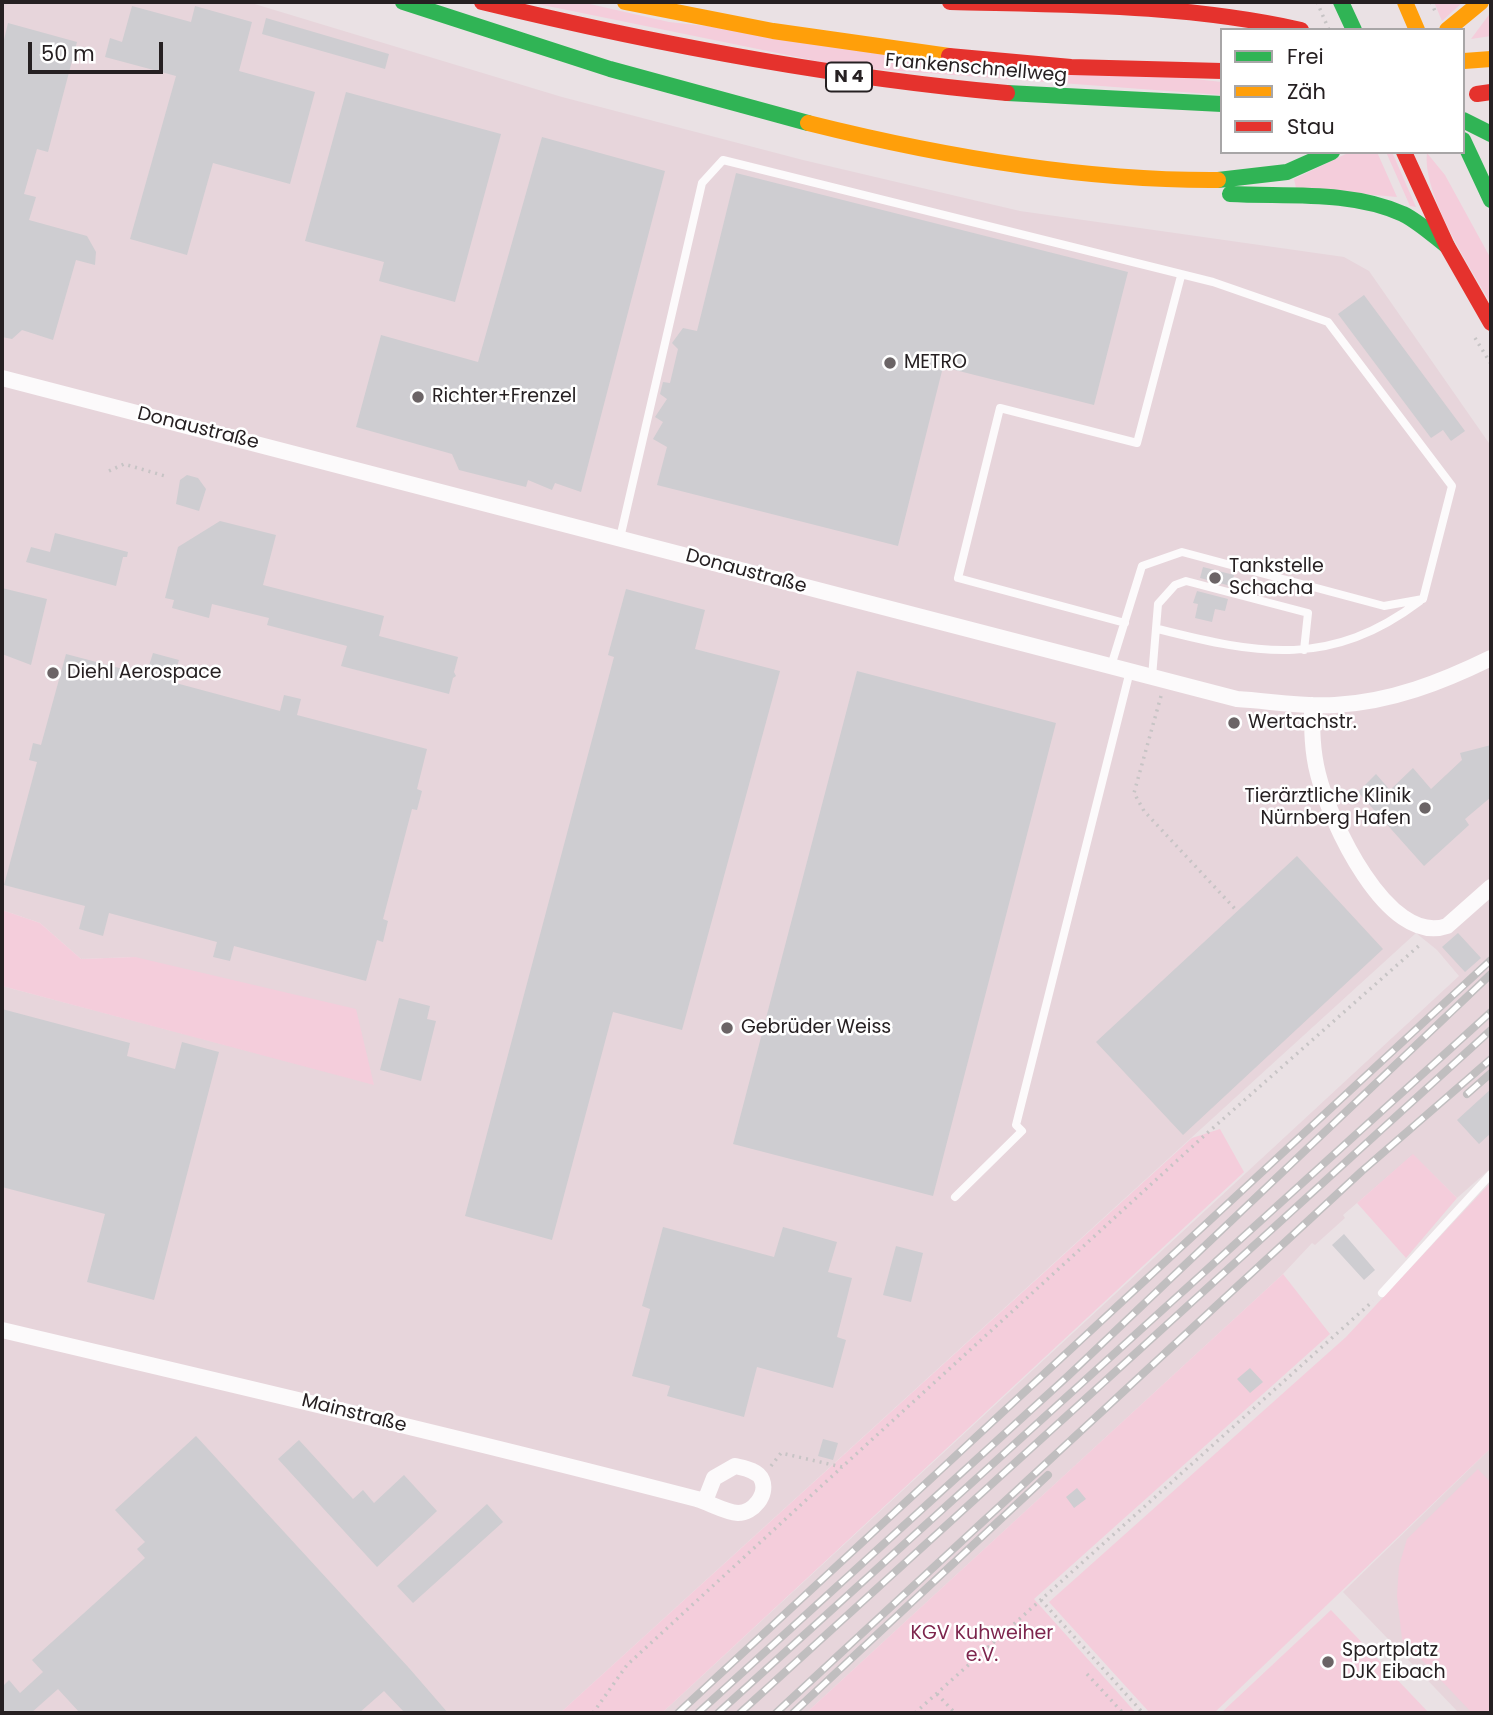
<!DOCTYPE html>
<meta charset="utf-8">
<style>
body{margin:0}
#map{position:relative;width:1493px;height:1715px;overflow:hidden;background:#eae1e4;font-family:Poppins,sans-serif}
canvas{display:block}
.frame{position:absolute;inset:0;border:4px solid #262022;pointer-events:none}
.legend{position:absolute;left:1220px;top:28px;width:245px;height:126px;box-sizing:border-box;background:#fff;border:2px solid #a8a6a7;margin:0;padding:9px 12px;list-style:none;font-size:21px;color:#262022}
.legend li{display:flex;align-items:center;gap:14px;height:35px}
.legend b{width:35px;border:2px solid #a8a6a7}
.scale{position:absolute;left:28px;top:42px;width:135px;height:32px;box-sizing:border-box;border:4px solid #262022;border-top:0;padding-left:9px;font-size:21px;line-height:24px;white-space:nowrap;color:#262022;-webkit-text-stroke:5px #fff;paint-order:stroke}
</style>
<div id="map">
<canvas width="1493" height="1715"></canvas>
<div class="frame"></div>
<ul class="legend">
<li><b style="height:9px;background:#30b455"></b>Frei</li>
<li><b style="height:9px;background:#ff9f0a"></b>Zäh</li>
<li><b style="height:9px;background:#e5322d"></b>Stau</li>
</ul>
<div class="scale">50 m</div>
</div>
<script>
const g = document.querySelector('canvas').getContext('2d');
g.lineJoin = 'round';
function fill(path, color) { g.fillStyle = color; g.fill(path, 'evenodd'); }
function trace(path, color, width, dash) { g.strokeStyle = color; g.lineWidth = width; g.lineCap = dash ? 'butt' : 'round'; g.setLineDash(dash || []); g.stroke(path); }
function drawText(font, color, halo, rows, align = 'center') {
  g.font = font + ' Poppins,sans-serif'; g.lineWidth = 5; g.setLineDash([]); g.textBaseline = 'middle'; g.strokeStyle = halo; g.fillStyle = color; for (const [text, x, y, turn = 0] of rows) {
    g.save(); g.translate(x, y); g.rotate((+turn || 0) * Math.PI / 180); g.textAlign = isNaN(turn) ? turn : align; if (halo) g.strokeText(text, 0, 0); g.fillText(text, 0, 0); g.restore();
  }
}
fill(new Path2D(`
 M2,2H248L562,97L803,160L1020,211L1344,257L1369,271L1491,446V1168L1457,1198L1413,1155L1343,1215L1345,1218L1315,1245L1312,1243L1283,1274L806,1713H662L1459,976L1437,950L1416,933L560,1713H2V986L374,1084L135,957L81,959L40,923L2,910Z
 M1491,1448V1713H1459L1343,1592Z`), '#e7d5db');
fill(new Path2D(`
 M528,2H581L669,22L1222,82V95L846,67Z
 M1434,2H1463L1442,21Z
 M1491,12V36L1471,39Z
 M1350,152H1377L1397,197L1296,188L1294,179Z
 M1386,152H1392L1416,207L1410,206Z
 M1427,153L1445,175L1491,259V303C1470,268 1422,193 1427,153Z
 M2,910L40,923L81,959L135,957L356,1009L374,1085L2,986Z
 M1220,1129L1244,1172L662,1713H560L1192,1138Z
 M1413,1154L1457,1198L1406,1258L1357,1203Z
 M1491,1182V1448L1214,1713H1150L1049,1602L1346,1337Z
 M1283,1274L1330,1334L1034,1599L1136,1713H806Z
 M1478,1469L1491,1483V1713H1472L1402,1639L1397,1596L1399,1566L1407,1539Z
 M1331,1610L1429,1713H1221Z`), '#f4cddb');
fill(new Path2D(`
 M132,6L191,22L195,6L252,22L239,71L315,92L290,184L213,163L187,255L130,239L176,76L105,57L110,38L122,42Z
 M266,18L389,54L385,69L262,34Z
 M8,23L77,42L48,152L37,149L24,194L36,197L29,220L87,236L96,252L95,265L76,260L53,340L22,330L12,339L2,337V48Z
 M346,92L501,134L455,302L379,281L384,262L305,241Z
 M542,137L665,171L581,492L555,483L552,490L528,480L526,487L459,470L452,454L356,427L381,335L478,362Z
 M736,173L1128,272L1094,405L943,367L898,546L657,485L667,447L653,439L663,422L655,417L667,399L660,394L663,382L670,383L678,349L672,343L683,328L697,331Z
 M1364,295L1465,431L1451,441L1443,430L1431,438L1338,314Z
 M187,475L198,478L206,489L199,511L176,504L180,480Z
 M220,521L276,535L263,585L384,616L379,636L458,657L454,672L456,676L453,678L449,694L341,666L347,646L267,625L269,618L212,604L209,618L172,608L174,600L165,598L178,547Z
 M55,533L128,552L127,557H123L116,586L26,562L31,547L50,552Z
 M1203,567L1234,575L1231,586L1200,578Z
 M2,588L47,599L31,665L2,654Z
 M626,589L705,610L695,649L780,671L682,1030L613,1012L552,1240L465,1216L614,657L608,655Z
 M1197,591L1228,599L1225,611L1215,609L1212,622L1195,618L1198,604L1193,603Z
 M153,653L179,660L172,682L280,711L284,695L301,699L297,715L427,749L417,789L422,791L417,810L412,809L383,919L388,921L383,942L377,940L366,981L234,946L230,961L213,957L217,942L109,913L103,936L79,929L85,906L4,885L37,762L29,760L33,743L41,745L66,654L146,675Z
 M857,671L1056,723L933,1196L733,1144Z
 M1491,745V797L1465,819L1469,825L1424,866L1358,792L1376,774L1390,790L1413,768L1431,789L1462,760L1460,753Z
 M1297,856L1383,949L1183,1135L1096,1042Z
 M1458,933L1481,958L1465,972L1442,947Z
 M399,998L430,1006L427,1019L436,1021L421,1081L380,1070Z
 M2,1009L130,1043L127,1056L175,1069L182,1042L219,1052L154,1300L87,1282L105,1214L2,1187Z
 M1491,1089V1133L1479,1144L1457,1120Z
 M663,1227L774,1257L783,1227L837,1242L828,1272L852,1278L837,1337L846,1340L833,1388L757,1367L744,1417L667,1396L670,1386L632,1376L650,1309L642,1306Z
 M1344,1234L1375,1270L1364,1280L1332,1245Z
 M896,1246L923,1253L911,1302L883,1295Z
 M1250,1368L1263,1382L1250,1393L1237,1379Z
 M196,1436L409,1668L448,1713H405L384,1691L359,1713H80L58,1689L31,1713H2V1687L9,1680L20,1693L43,1672L32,1660L145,1558L137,1549L145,1542L115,1510Z
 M823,1439L838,1443L833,1460L818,1456Z
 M299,1440L353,1499L363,1490L374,1503L404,1475L437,1511L377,1567L278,1459Z
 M1077,1488L1086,1499L1074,1508L1066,1497Z
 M487,1504L503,1522L413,1603L397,1586Z`), '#cecdd1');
trace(new Path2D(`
 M1317,2L1329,30
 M1431,2L1435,11
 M1475,338L1491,364
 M109,471L124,464L165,476
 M1161,696L1134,793L1144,811L1237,911
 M771,1466L781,1453L842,1467L1205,1135L1422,943
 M1041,1600L1143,1713
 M1087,1674L1123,1713
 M937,1694L955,1713
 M593,1713L627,1665L842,1467
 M915,1713L1373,1301`), '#c7c4c5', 3.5, [2, 5]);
trace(new Path2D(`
 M620,538L702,183L723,160L1213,282L1328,322L1452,486L1423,599L1384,606L1182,552L1142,566L1111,666
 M1125,623L958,578L1000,408L1137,443L1181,276
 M1158,629C1260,655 1331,668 1420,601
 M1152,677L1158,604L1175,585L1186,581L1308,613L1304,650
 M955,1197L1022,1131L1016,1125L1130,671
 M1382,1293L1491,1174`), '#fcfafb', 8);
trace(new Path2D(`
 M2,378L1237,699C1270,701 1303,707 1335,705C1391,702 1442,682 1491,658
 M1312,705C1312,729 1312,751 1318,774C1329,819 1387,947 1447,926L1491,887
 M2,1330C234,1385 467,1439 697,1499C710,1503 725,1512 738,1513C753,1513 768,1495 762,1480C758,1470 743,1468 735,1466L714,1478L705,1501`), '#fcfafb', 16);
trace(new Path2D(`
 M403,2L610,69L808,123
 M1341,2L1354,30
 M1007,93L1222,104
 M1463,120L1491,134
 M1463,140L1491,200
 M1218,180L1287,172L1332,152
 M1230,194C1286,197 1350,190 1403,214C1419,222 1433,235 1447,246`), '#30b455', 16);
trace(new Path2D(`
 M625,2L773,31L949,56
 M1405,2L1417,30
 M1447,30L1481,2
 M1464,61L1491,59
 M808,123C940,156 1081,181 1218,180`), '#ff9f0a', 16);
trace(new Path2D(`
 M482,2C655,44 829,77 1007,93
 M950,2C1068,5 1185,4 1301,30
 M949,56L1071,67L1222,71
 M1477,94L1491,92
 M1404,152L1447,246L1491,323`), '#e5322d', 16);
const rail = new Path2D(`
 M1467,1094L1491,1073
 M678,1713L1491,960
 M698,1713L1068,1376L1491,974
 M718,1713L1491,1012
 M740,1713L1491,1030
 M776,1713L1362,1171L1491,1059
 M793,1713L1048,1475`);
trace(rail, '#c0bebf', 8);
trace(rail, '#fff', 5, [16]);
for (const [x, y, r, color] of [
 [890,363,7,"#6b6466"],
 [418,397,7,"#6b6466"],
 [1215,578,7,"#6b6466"],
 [53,673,7,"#6b6466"],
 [1234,723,7,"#6b6466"],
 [1425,808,7,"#6b6466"],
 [727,1028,7,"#6b6466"],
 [1328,1662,7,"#6b6466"]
]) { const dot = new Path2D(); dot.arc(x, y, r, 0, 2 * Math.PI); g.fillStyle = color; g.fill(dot); trace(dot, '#fff', 2.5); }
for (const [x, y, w] of [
 [849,77,46]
]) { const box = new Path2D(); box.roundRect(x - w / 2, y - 14.5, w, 29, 5); g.fillStyle = '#fff'; g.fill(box); trace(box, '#262022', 2); }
drawText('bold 18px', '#262022', null, [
 ["N 4",849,77]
]);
drawText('19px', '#262022', '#fff', [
 ["Frankenschnellweg",976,69,5],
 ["Donaustraße",198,429,14],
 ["Donaustraße",746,572,15],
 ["Mainstraße",354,1414,14]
]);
drawText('19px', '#262022', '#fff', [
 ["METRO",904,363],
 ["Richter+Frenzel",432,397],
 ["Tankstelle",1229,567],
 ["Schacha",1229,589],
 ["Diehl Aerospace",67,673],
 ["Wertachstr.",1248,723],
 ["Tierärztliche Klinik",1411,797,"right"],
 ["Nürnberg Hafen",1411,819,"right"],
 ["Gebrüder Weiss",741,1028],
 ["Sportplatz",1342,1651],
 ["DJK Eibach",1342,1673]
], 'left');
drawText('19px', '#7d254d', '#fff', [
 ["KGV Kuhweiher",982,1634],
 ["e.V.",982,1656]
]);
</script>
